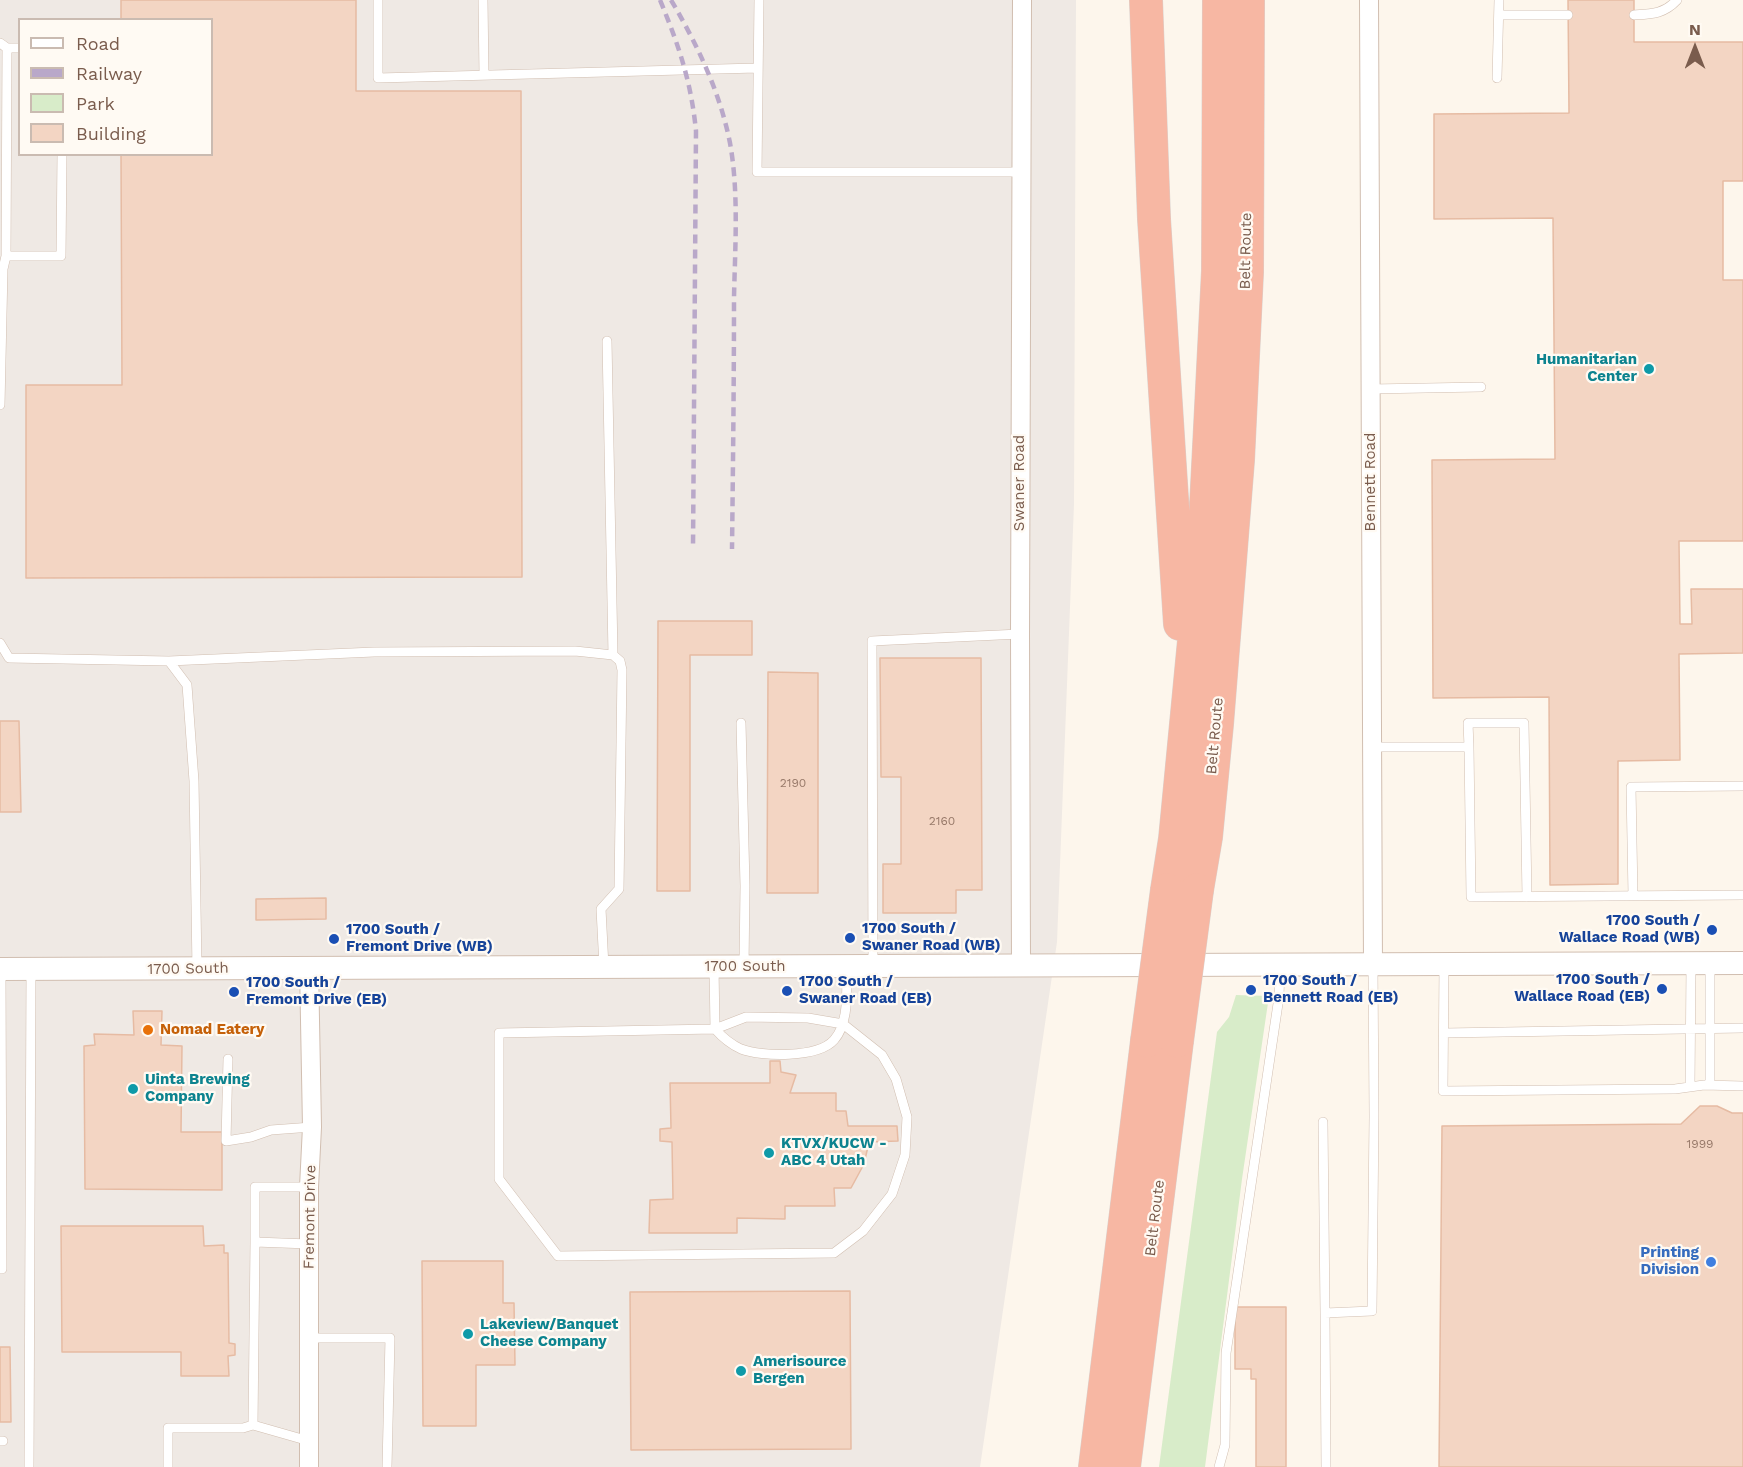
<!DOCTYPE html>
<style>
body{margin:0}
#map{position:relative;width:1743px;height:1467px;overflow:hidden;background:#fdf6ec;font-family:"Work Sans",sans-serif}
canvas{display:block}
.legend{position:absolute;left:18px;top:18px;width:195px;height:138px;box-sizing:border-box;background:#fffaf3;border:2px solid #cabbb1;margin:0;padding:8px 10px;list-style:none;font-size:18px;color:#7a5c4d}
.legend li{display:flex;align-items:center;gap:12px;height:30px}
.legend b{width:30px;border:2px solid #cabbb1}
.north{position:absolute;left:1665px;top:18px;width:60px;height:60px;-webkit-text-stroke:4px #fffaf3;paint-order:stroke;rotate:0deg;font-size:16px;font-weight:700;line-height:24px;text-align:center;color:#7a5c4d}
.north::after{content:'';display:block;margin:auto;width:21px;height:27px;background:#7a5c4d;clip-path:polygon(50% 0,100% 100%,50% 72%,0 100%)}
</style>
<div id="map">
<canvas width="1743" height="1467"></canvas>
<ul class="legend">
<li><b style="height:8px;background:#fff"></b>Road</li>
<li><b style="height:8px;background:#b9a8c9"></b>Railway</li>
<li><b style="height:16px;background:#d8ecc9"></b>Park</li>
<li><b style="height:16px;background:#f3d5c3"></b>Building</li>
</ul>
<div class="north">N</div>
</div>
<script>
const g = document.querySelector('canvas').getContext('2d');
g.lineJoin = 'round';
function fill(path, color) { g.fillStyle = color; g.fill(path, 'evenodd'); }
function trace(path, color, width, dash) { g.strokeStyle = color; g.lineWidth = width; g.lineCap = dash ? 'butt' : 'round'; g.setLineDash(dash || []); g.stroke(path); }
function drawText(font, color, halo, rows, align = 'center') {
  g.font = font + ' "Work Sans",sans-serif'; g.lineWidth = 4.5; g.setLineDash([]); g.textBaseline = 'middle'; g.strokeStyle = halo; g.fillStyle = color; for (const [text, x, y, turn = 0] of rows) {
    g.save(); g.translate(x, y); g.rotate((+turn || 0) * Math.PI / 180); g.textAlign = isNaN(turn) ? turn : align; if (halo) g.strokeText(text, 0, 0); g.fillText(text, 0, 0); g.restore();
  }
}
fill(new Path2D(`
 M0,0H1076L1074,504L1057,942L980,1467H0ZM20,20H212V154H20Z`), '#efe9e4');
fill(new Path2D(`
 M1236,995L1269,996L1242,1179L1205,1467H1159L1217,1032L1229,1017Z`), '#d8ecc9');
const building = new Path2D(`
 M121,0H356V91H521L522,577L26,578V385H122L121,154H212V20H121Z
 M1568,0H1634V42H1743V181H1723V280H1743V541H1679L1680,624H1692L1691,589H1743V653L1679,654L1680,760L1618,761V884L1550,885L1549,697L1433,698L1432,460L1555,459L1553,218L1434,219V114L1569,113Z
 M658,621H752V655H690V891H657Z
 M880,658H981L982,890H956V913H883V864H901V777H881Z
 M768,672L818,673V893H767Z
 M0,721H19L21,812H0Z
 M326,898V919L256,920V899Z
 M133,1011H162L161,1045L182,1046L181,1132H222V1190L85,1189L84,1046L95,1045L94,1034L134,1035Z
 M770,1061H780L781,1072L796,1075L790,1093H836V1111H846L848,1126H897L898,1141L869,1142L864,1164L851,1188H834L835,1206H785V1219L737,1218V1233H649L650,1200L673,1199L672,1142L660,1141V1129L671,1128L670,1083H770Z
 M1700,1106H1717L1732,1113H1743V1467H1439L1442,1126L1681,1124Z
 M61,1226H203L204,1246L224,1245V1253H228L229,1343L235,1344V1355L228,1356L229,1376H181V1352H62Z
 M422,1261H503V1303H514L515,1365H476V1426H423Z
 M850,1291L851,1449L631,1450L630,1292Z
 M1235,1307H1286V1467H1256V1379H1251V1369H1235Z
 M0,1347H10L11,1422H0Z`);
fill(building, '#f3d5c3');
trace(building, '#e6bba3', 1.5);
const service = new Path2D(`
 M378,0V78L757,68
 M483,0L484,75
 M759,0L757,172H1022
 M1499,15H1568
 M1634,15C1652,14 1664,14 1677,0
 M0,43L7,48H20
 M7,48L6,256H61L62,154
 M1497,78L1499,0
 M607,341L613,655
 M1371,389L1481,387
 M0,405L3,269L6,256
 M0,643L9,658L169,661L187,685L194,781L197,969
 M169,661L374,652L575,651L613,655L620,661L622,670L619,889L601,909L604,967
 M741,723L745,886L744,967
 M1371,747H1469L1471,897L1743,895
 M1469,747L1468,723H1524L1527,897
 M1633,896L1631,787L1743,786
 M1444,964L1443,1091L1675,1089L1704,1085L1743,1086
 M1710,964V1085
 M873,966L872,641L1020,634
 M714,967L715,1029C723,1038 730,1044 741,1049C762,1057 818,1058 834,1040C850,1022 846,989 847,968
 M746,1017L808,1018L843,1024L882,1055L896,1079L907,1117L905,1155L892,1194L863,1231L834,1253L558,1256L499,1179V1033L715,1029Z
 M1444,1033L1743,1028
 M228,1059L226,1141L251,1137L271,1130L312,1127
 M1690,1087L1691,964
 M1323,1122L1325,1313L1372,1311L1374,1116L1373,964
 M255,1242V1187H309
 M0,1269H2L1,969
 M1325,1313L1326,1467
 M309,1338H390L387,1467
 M253,1425L309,1441
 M0,1441H3
 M29,1467L31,969
 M168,1467V1428H243L253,1425L255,1242L309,1244
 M1219,1467L1225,1445L1226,1353L1279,997L1280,964`);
const minor = new Path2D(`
 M1369,0L1373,964
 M1021,966L1020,634L1022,0
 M309,967L312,1127L309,1187V1467`);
const tertiary = new Path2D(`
 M0,969L1743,963`);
const motorway = new Path2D(`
 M1146,0L1154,219L1180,624
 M1167,890L1175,839L1205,526L1218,271L1219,0
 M1197,890L1206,837L1217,724L1238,460L1247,272L1248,0
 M1095,1467L1147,1041
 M1124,1467L1177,1041`);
trace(service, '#d1beb0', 10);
trace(minor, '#d1beb0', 20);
trace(tertiary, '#d1beb0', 24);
trace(motorway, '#dad1cd', 34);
trace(service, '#fff', 9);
trace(minor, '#fff', 18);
trace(tertiary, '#fff', 22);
trace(motorway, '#f7b7a3', 33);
trace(new Path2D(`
 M660,0C679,46 691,81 696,131L693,549
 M671,0C697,44 720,92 730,143C739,193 735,247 734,298C734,381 733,465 732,549`), '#b9a8c9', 4.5, [9, 6]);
const motorwayBridge = new Path2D(`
 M1147,1041L1167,890
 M1177,1041L1197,890`);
trace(motorwayBridge, '#dad1cd', 34, []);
trace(motorwayBridge, '#f7b7a3', 33);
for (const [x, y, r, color] of [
 [1649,369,6,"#0f9aa8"],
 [1712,930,6,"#1a4fb4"],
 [850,938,6,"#1a4fb4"],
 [334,939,6,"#1a4fb4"],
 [1662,989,6,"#1a4fb4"],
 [1251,990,6,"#1a4fb4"],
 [787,991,6,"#1a4fb4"],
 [234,992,6,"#1a4fb4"],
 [148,1030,6,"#e8710a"],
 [133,1089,6,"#0f9aa8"],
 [769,1153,6,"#0f9aa8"],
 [1711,1262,6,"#3f7fe0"],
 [468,1334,6,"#0f9aa8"],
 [741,1371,6,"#0f9aa8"]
]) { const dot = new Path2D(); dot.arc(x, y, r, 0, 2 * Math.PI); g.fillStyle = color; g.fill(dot); trace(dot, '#fffaf3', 2); }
drawText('12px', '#987a6a', null, [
 ["2190",793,783],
 ["2160",942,821],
 ["1999",1700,1144]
]);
drawText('15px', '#7a5c4d', '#fffaf3', [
 ["Belt Route",1246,251,-89],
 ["Bennett Road",1371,482,-90],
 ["Swaner Road",1020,483,-90],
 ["Belt Route",1215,736,-85],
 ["1700 South",745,967],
 ["1700 South",188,969,-1],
 ["Fremont Drive",310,1217,-89],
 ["Belt Route",1155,1218,-83]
]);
drawText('bold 15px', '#0d838f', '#fffaf3', [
 ["Humanitarian",1637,360,"right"],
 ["Center",1637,377,"right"],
 ["Uinta Brewing",145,1080],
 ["Company",145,1097],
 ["KTVX/KUCW -",781,1144],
 ["ABC 4 Utah",781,1161],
 ["Lakeview/Banquet",480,1325],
 ["Cheese Company",480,1342],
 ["Amerisource",753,1362],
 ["Bergen",753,1379]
], 'left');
drawText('bold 15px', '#164399', '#fffaf3', [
 ["1700 South /",1700,921,"right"],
 ["Wallace Road (WB)",1700,938,"right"],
 ["1700 South /",862,929],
 ["Swaner Road (WB)",862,946],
 ["1700 South /",346,930],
 ["Fremont Drive (WB)",346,947],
 ["1700 South /",1650,980,"right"],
 ["Wallace Road (EB)",1650,997,"right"],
 ["1700 South /",1263,981],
 ["Bennett Road (EB)",1263,998],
 ["1700 South /",799,982],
 ["Swaner Road (EB)",799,999],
 ["1700 South /",246,983],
 ["Fremont Drive (EB)",246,1000]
], 'left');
drawText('bold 15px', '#c56008', '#fffaf3', [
 ["Nomad Eatery",160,1030]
], 'left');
drawText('bold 15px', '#366cbe', '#fffaf3', [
 ["Printing",1699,1253],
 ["Division",1699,1270]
], 'right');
</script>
